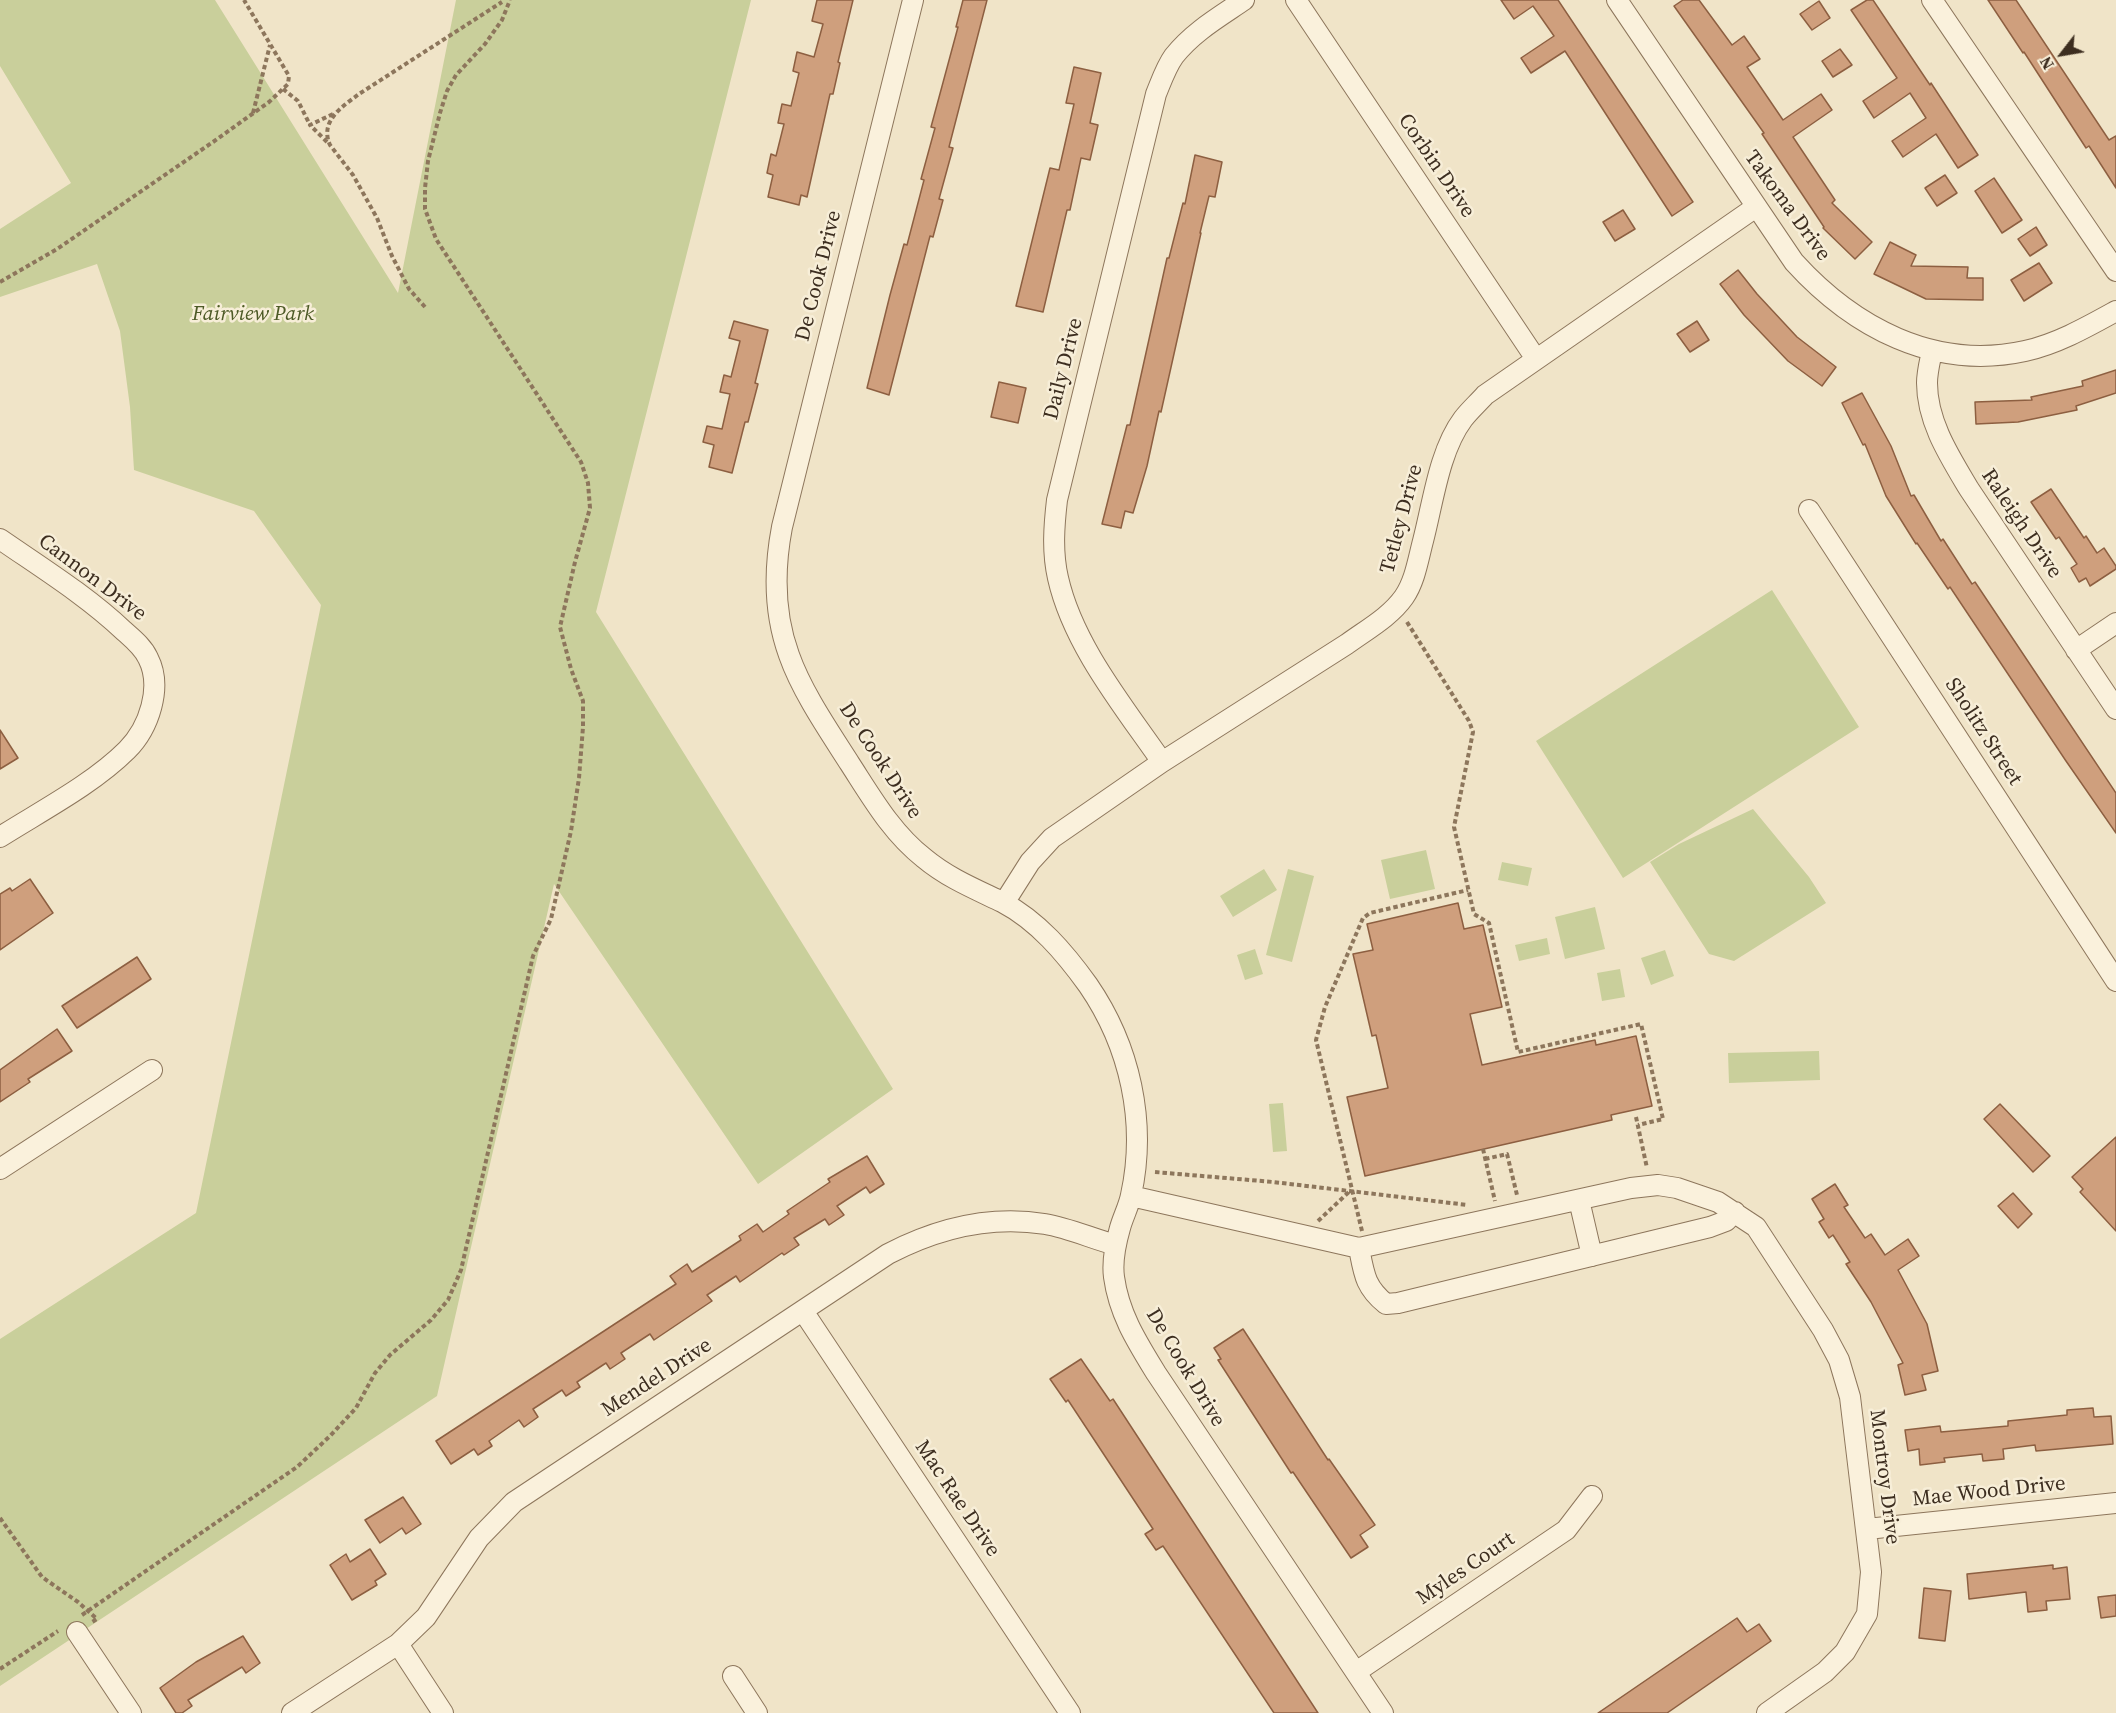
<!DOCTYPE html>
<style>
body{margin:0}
#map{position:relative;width:2116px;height:1713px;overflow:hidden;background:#f0e4c8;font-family:"Source Serif 4",serif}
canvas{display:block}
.north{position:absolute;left:2032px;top:24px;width:60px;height:60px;-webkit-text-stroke:4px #f7eed8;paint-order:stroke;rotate:239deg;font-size:16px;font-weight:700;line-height:24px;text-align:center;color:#3d2e20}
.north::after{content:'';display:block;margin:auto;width:21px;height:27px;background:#3d2e20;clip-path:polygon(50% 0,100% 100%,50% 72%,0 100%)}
</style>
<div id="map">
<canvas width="2116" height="1713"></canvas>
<div class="north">N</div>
</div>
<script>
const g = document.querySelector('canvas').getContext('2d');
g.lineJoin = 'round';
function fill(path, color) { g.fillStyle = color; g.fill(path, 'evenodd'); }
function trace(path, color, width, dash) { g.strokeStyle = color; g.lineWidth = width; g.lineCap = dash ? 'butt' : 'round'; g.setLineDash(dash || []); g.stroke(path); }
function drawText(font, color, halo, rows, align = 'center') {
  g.font = font + ' "Source Serif 4",serif'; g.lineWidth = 5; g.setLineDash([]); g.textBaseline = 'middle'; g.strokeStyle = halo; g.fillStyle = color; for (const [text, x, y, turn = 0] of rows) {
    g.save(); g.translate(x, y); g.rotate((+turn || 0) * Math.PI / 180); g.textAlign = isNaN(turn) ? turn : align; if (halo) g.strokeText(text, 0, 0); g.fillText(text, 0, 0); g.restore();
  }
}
fill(new Path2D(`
 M0,0H215L398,293L456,0H751L596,612L893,1089L758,1184L554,884L437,1396L0,1686V1339L196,1213L321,605L254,511L134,470L130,407L120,331L97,264L0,297V229L71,183L0,66Z
 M1772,590L1859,727L1623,878L1536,741Z
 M1753,809L1809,877L1826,903L1734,961L1709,954L1650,862L1679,844Z
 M1426,850L1435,889L1390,899L1381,860Z
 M1502,862L1532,868L1528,886L1498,880Z
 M1264,869L1277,890L1233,917L1220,896Z
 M1288,869L1314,876L1292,962L1266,955Z
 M1595,907L1605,949L1565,959L1555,917Z
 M1547,938L1550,954L1519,961L1515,945Z
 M1255,949L1263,974L1245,980L1237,955Z
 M1665,950L1674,976L1651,985L1641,958Z
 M1620,969L1625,997L1602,1001L1597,973Z
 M1819,1051L1820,1080L1729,1083L1728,1053Z
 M1283,1103L1287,1151L1273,1152L1269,1104Z`), '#c9cf9b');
const building = new Path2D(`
 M817,0H853L838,62L840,63L833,94H830L807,197L801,195L799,205L768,197L773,175L767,173L771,154L776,156L784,124L778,123L782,104L791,106L799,73L793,71L797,52L814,57L823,24L812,21Z
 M963,0H987L949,147L953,148L939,199L943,200L933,237L930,236L889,395L867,388L890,295L904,244L907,245L924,180L921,179L935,128L931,127L958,27H956Z
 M1501,0H1558L1693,202L1672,216L1565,51L1531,73L1521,58L1554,36L1533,6L1514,19Z
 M1683,0H1699L1732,45L1744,36L1760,59L1747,67L1783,120L1821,94L1832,110L1793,137L1835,200L1832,203L1872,242L1855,259L1823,228L1824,227L1762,134L1764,133L1674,6Z
 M1867,0H1873L1930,85L1931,83L1978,155L1958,168L1936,134L1903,157L1892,141L1926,118L1910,93L1874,118L1863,101L1897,78L1851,10Z
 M1988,0H2016L2109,140L2116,136V188L2089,146L2086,148L2024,52L2023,53Z
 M1819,1L1830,18L1812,30L1800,14Z
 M1840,49L1852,65L1833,77L1822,61Z
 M1074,67L1101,73L1090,123L1098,125L1090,160L1081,158L1070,210H1067L1043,312L1016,306L1050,168L1059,170L1074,104L1066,103Z
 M1195,155L1222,162L1215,197L1209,196L1200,233H1201L1161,412L1159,411L1147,466L1133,513L1125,511L1121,528L1102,524L1127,425H1130L1167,258H1169L1183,203L1185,204Z
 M1945,175L1957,193L1937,206L1925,188Z
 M1994,178L2022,220L2002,233L1975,191Z
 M1623,210L1635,229L1615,241L1603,222Z
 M2036,227L2047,245L2030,256L2018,239Z
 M1890,242L1916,255L1911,266L1968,267L1967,278H1983V300L1926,299L1874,274Z
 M2039,263L2052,283L2024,301L2011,280Z
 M1738,270L1757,294L1797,337L1836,367L1822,386L1788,361L1744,315L1720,284Z
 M734,321L768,330L755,383L758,384L748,422H745L732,473L709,467L714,445L703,442L707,426L722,429L730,394L720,392L724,375L731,377L740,341L729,338Z
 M1697,321L1709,340L1690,352L1677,334Z
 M2116,370V393L2076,406L2077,410L2018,422L1976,424L1975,402L2032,400L2031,397L2083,386L2082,381Z
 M999,382L1026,388L1018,423L991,417Z
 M1862,393L1891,446L1911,496L1914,495L1941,541L1943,539L1972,584L1975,582L2116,793V833L2066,761L1950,587L1948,589L1917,543L1916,544L1886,496L1865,444L1863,445L1842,403Z
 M2051,489L2084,538L2086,536L2097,553L2104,548L2116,566V569L2090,586L2086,578L2079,582L2071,568L2077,564L2059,537L2056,539L2031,502Z
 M0,730L18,758L0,769Z
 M30,879L53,913L0,950V894L10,888L12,891Z
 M1458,903L1464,929L1483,925L1502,1007L1470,1014L1482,1065L1595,1040L1596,1045L1636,1036L1652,1106L1611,1115L1612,1120L1365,1176L1347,1097L1388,1088L1376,1035L1372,1036L1353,954L1373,950L1367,924Z
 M137,957L151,979L77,1028L62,1006Z
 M57,1029L72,1051L28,1079L30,1082L0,1102V1070Z
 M2000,1104L2050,1156L2033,1172L1984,1119Z
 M2116,1137V1231L2080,1192L2083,1189L2072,1177Z
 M867,1156L884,1184L870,1193L866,1187L837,1206L844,1215L829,1225L825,1219L794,1238L799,1245L784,1255L782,1253L740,1282L736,1276L707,1295L712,1301L654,1340L650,1334L621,1353L625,1359L610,1369L606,1363L577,1382L580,1387L566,1396L562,1390L533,1409L538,1417L524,1427L519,1420L489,1441L492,1446L478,1455L474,1449L451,1464L436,1441L656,1297L676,1284L670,1276L687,1264L692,1272L741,1240L739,1236L757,1224L763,1232L789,1214L787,1211L830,1182L828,1179Z
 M1835,1184L1848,1205L1844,1207L1865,1238L1871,1234L1885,1255L1908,1239L1919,1256L1898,1270L1927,1324L1938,1371L1922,1375L1926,1390L1905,1395L1898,1365L1903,1363L1871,1302L1846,1264L1850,1262L1833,1235L1829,1238L1819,1222L1824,1219L1812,1199Z
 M2013,1193L2032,1214L2018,1228L1998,1206Z
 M1243,1329L1328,1460L1329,1459L1375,1525L1360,1535L1368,1547L1351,1558L1293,1472L1291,1473L1218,1360L1221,1359L1214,1348Z
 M1081,1359L1110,1401L1113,1399L1318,1713H1274L1163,1546L1156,1550L1145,1534L1153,1529L1068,1400L1066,1402L1050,1379Z
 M2093,1408L2094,1417L2111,1416L2113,1444L2036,1451L2035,1445L2003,1449L2004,1459L1983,1461L1982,1454L1944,1458L1945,1462L1920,1465L1919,1449L1908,1451L1905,1430L1940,1426L1941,1432L2008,1426V1421L2067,1415V1410Z
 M403,1497L421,1524L406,1534L402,1528L380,1543L365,1520Z
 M370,1549L386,1574L375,1581L377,1585L352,1600L330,1565L346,1554L350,1562Z
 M2053,1565V1569L2067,1567L2070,1599L2046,1601L2047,1610L2028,1612L2026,1592L1969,1599L1967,1574Z
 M1924,1588L1951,1591L1945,1641L1919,1638Z
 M2116,1595V1616L2101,1618L2098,1597Z
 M1737,1618L1747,1632L1759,1624L1771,1641L1667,1713H1598Z
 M243,1636L260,1663L246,1673L242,1667L188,1700L192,1706L182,1713H176L160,1688L196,1662Z`);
fill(building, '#cf9f7d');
trace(building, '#8d5f41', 1.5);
const minor = new Path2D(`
 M913,0L782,527C774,569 774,614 789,655C802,692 829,731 850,764C872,798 892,833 924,858C948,878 975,889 1002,902C1038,921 1065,953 1088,985C1130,1046 1147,1122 1131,1195C1129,1206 1123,1217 1120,1228C1116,1242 1112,1262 1114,1277C1119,1314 1137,1342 1156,1373L1383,1713
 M1296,0L1536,359
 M1617,0L1794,262C1853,327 1934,371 2025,351C2057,344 2087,327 2116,311
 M1932,0L2116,271
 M1932,351C1930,361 1927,372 1927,383C1927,422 1950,457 1969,489L2116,709
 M1809,510L2116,981
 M0,539C42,568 87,596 124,631C133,639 143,647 148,658C163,687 149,728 127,750C93,784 41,811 0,837
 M2076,650L2116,623
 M1162,762C1124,707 1073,645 1058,578C1052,552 1054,526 1057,500L1156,94C1161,82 1166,67 1174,56C1193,32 1219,17 1244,0
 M1004,903L1030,862L1052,838L1162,762L1347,644C1366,630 1390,617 1404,597C1415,581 1418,560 1423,541C1433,503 1439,451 1463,419C1470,410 1478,403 1485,395L1756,207
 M0,1169L152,1070
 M1131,1196L1359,1248L1631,1188L1658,1185L1677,1188L1718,1202L1756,1227L1823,1330L1839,1360L1850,1397L1871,1572L1867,1614L1845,1652L1825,1672L1767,1713
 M1579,1200L1592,1256
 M1359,1248C1364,1274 1365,1287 1386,1304L1398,1303L1710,1227L1726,1221L1735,1212
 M803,1311L1070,1713
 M1867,1529L2116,1503
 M77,1632L131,1713
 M398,1644L443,1713
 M1356,1672L1566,1530L1592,1496
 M733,1676L757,1713
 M292,1713L398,1644L426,1617L479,1538L514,1502L888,1254C936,1229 989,1215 1045,1224C1069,1228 1093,1239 1116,1245`);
trace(minor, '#8d765c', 22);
trace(new Path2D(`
 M283,89L298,101L310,125
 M253,113L270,45
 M327,142L310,125L335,113
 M0,282L57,249L213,142L269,102L288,84L289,76L244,0
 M425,307L409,289L392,256L377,218L353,175L330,145C319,121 343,106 359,94L502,2
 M1407,622L1469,721L1473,732L1454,827L1474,914L1489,923L1518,1052L1641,1024L1663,1119L1638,1125
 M1636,1117L1647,1168
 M1483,1149L1495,1201
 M1485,1159L1507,1154L1517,1195
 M1155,1172L1273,1182L1468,1205
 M1318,1221L1351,1190
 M1362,1231L1316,1040L1325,1007L1363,918L1370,913L1468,890
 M0,1518L42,1577L78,1602L97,1619L92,1622
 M82,1615L297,1467L330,1436L356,1408L375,1373L390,1355L431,1320L448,1300L461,1270L533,956L551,919L571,831L579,778L583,727V701L571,669L560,627L575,562L590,508L588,483L581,462L436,239L425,209V188L428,161L440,113L447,91L456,75L485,44L502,20L510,0
 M0,1669L58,1631`), '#8d765c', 4, [4.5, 3]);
trace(minor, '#faf1dc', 20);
drawText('21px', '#3d2e20', '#f7eed8', [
 ["Corbin Drive",1436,166,56],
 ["Takoma Drive",1787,206,54],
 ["De Cook Drive",819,276,-76],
 ["Daily Drive",1064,369,-76],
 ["Tetley Drive",1402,519,-75],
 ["Raleigh Drive",2021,524,56],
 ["Cannon Drive",92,578,37],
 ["Sholitz Street",1983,732,57],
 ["De Cook Drive",880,761,57],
 ["De Cook Drive",1185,1368,59],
 ["Mendel Drive",657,1378,-33],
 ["Montroy Drive",1884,1477,83],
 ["Mae Wood Drive",1989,1492,-6],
 ["Mac Rae Drive",957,1499,56],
 ["Myles Court",1466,1569,-34]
]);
drawText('italic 21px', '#4d5a26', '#f7eed8', [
 ["Fairview Park",253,315]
]);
</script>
